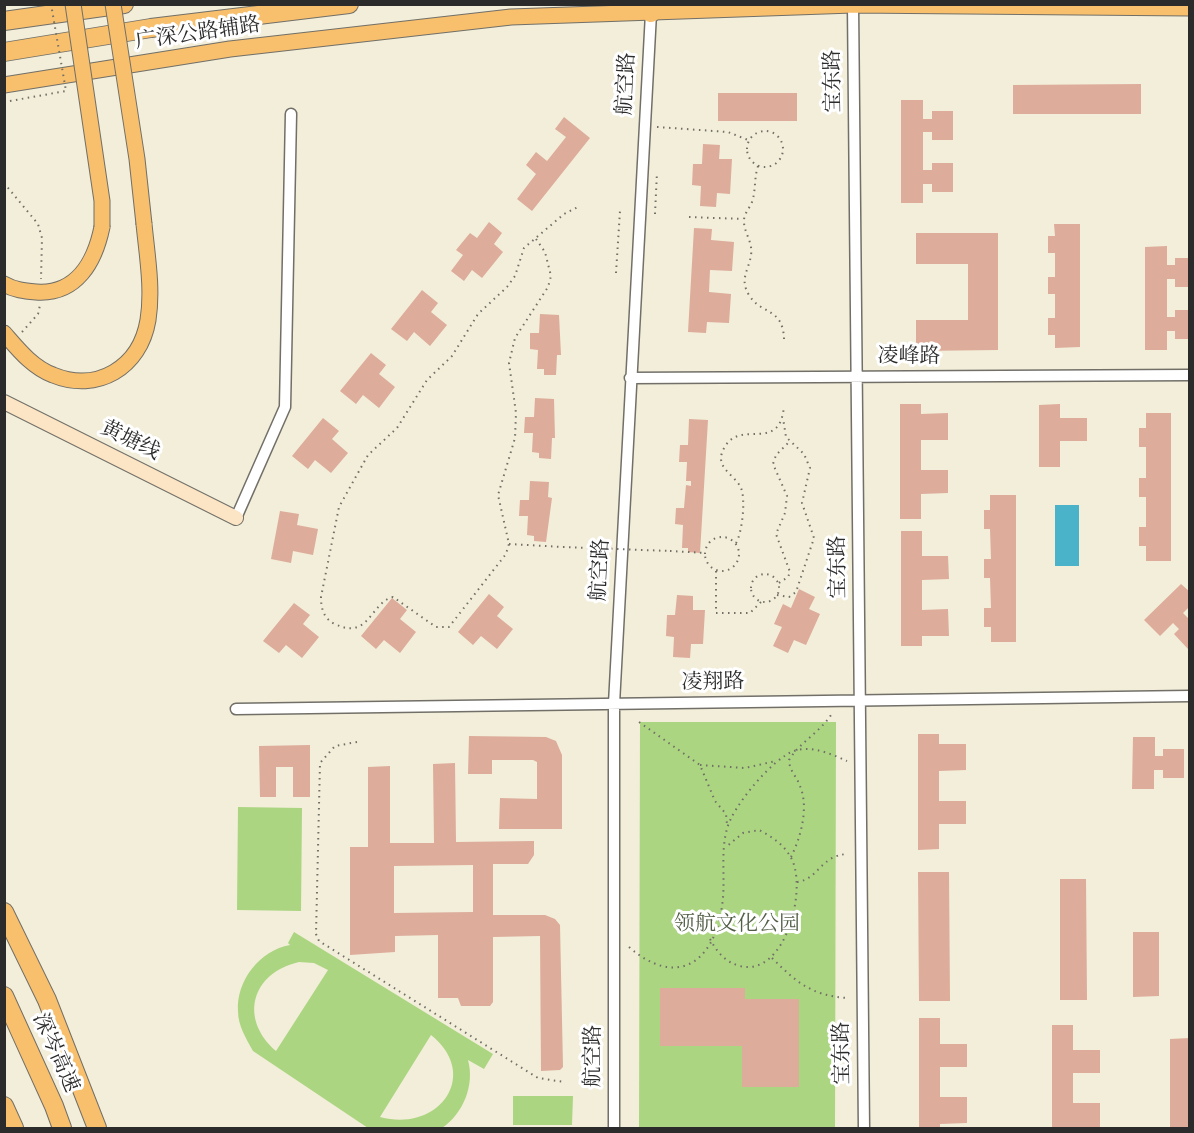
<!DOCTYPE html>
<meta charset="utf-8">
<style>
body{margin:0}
#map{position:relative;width:1194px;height:1133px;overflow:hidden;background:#f2eed9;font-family:"Libre Bodoni",serif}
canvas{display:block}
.frame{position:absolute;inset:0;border:6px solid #2b2b2b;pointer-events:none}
</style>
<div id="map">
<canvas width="1194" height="1133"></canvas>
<div class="frame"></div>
</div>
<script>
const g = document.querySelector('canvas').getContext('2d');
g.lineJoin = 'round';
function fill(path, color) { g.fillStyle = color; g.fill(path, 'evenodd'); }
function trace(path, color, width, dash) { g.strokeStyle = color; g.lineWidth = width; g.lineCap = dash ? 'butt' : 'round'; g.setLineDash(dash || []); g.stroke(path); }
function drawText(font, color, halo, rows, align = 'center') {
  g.font = font + ' "Libre Bodoni","Noto Serif SC",serif'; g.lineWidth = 6; g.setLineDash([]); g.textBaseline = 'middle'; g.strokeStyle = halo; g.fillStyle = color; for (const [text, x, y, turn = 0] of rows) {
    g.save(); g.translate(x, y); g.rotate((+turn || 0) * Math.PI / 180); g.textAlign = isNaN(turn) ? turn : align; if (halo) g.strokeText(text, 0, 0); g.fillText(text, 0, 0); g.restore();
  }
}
fill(new Path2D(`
 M640,722H836L835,1128H639Z
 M238,807L302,808L301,911L237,910Z
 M294,932L493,1054L484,1069L468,1060C475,1085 463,1114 442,1128H368L253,1051C246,1038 238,1026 238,1011C236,981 260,950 290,945L288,943ZM299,962L314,963L328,970L276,1051C239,1019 251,973 299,962ZM431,1035C481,1075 439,1133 380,1117Z
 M513,1096H573L572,1125H513Z`), '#abd581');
fill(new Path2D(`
 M1055,505H1079V566H1055Z`), '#4ab2c9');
fill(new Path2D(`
 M1141,84V114H1013V85Z
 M718,93H797V121H718Z
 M901,100H923V119H932V111H953V140H932V132H923V170H932V163H953V192H932V184H923V203H901Z
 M564,117L590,138L532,211L517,199L536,174L526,165L536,152L547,161L566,137L555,129Z
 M703,144L720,145L719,159H732L730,194L717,193L716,207L700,206L701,186L692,185L693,164H702Z
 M489,222L502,233L494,244L503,252L482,278L472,270L464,281L451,271L463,255L456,250L470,233L477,238Z
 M1054,224H1080V347L1055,348V335H1048V318H1055V294H1048V277H1055V253H1048V236H1055Z
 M694,228L712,229L711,240L734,242L732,271L710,270L709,292L731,294L729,323L707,322L706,333L688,332Z
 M916,233H998V350L916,351V320H968V264H916Z
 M1167,246V265H1175V258H1190V287H1175V279H1167V317H1175V310H1190V339H1175V331H1167V350H1145V247Z
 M422,290L438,303L431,312L447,325L430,346L414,332L407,341L391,329Z
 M540,314L559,315L561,355H557L556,375H544V369H537L538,350L530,349V333H539Z
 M371,353L386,365L379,374L395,387L379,408L363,395L356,404L340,391Z
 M535,398L554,399L555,438H552L551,459L539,458V453L532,452L533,433H524L525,417H534Z
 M900,404H921V414L948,413V440H921V470H948V493L921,494V519H900Z
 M1060,404V418H1087V441H1060V467H1039V405Z
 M1146,413H1171V561H1146V546H1139V527H1146V497H1139V478H1146V447H1139V428H1146Z
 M323,418L339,431L332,439L348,453L331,473L315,460L308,469L292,456Z
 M689,419L708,420L700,553L688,552V548H682L683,525L675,524L676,508H684L686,485L691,486V481H686L687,462H679L680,445H688Z
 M530,481L549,482L548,497L552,498L546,542L534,541V536L527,535L528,516H519L520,500H529Z
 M990,495H1016V642H991V627H984V608H991L990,578H984V559H991L990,529H984V510H990Z
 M280,511L299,514L297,525L318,529L313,555L293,551L291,563L271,559Z
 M901,531H922V556H948L949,579L922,580V610L948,609L949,636H922V646H901Z
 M1181,584L1190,592V606L1183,613L1190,620L1188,649L1174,634L1179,629L1173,623L1160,636L1144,620Z
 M799,589L815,597L809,609L820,614L806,645L794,640L788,653L773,646L782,627L774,624L783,604L791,608Z
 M489,594L504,607L497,616L513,629L497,649L481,636L473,645L458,632Z
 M677,595L693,596V610H705L703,644H691L690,658L673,657L674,637L666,636L667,615H675Z
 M392,598L407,610L400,619L416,632L400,653L384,640L376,649L361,636Z
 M294,603L310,615L303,624L319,637L302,658L286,645L279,653L263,641Z
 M918,734H939V744H966V770L939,771V801H966V824H939V849L918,850Z
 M469,736L546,737L556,741L562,755V829H499L500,798L537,799V762L533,760H492V774H468Z
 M1133,737H1155V756H1163V749H1184V778H1163V770H1154V789H1132Z
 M310,745V797H293V767H276V797H260L259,746Z
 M455,763L456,842L534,841V855L528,864H493V915H545L555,919L560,925L563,1067L560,1070L541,1071L540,936L493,937V1002L490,1006H461L458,998H438V935L395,936V952L350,955V847H368V767L390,766V843H434L433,764ZM473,865V912L394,913V866Z
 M918,872H949L950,1001H919Z
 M1060,879H1086L1087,1000H1060Z
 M1133,932H1159V996L1133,997Z
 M660,988H745V999H799V1087H742V1046H660Z
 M919,1018H940V1044H967V1067H940V1097H967V1123L940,1124V1128H919Z
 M1052,1025H1073V1050H1100V1073H1073V1103H1100V1128H1052Z
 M1190,1038V1128H1170V1039Z`), '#ddac9b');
const street = new Path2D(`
 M853,5L864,1128
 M630,378L1190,375
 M236,518L285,407L291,114
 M236,709L1190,696
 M614,1128V704L651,13`);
const secondary = new Path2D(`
 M4,402L236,518`);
const primary = new Path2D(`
 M4,85L230,49L511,17L853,5L1190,8
 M4,284C14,290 25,291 36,292C77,295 95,261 102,227
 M4,333C18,349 32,367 53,375C97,393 140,368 148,320C153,289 147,255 144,224`);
const highway = new Path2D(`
 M651,13L663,4
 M4,21L124,4
 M4,52L151,28L349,4
 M4,912L47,1000L97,1128
 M4,996L54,1106L62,1128
 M4,1106L14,1128`);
trace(street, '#716f68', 13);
trace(secondary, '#716f68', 16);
trace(primary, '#716f68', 17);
trace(highway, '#716f68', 20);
trace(new Path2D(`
 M4,102L10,101
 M657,127L728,132L748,140
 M747 149a18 18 0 1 1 36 0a18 18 0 1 1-36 0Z
 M758,166C754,178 756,190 752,202C749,209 743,215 744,223C745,234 753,243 751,255C749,270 739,279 749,295C761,315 783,307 784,339
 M4,183L38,224L42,238L41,279
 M655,214L657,172
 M689,217L743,219
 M536,239L545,252L551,276L548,287L515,338L509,363L516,413L515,438L498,495L509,544L506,554L449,627H436L393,597C371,602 369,641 335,624C324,619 321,609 321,597L339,507L368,455L397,428L427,380L452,356L478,314L507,287L515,276L524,248L564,214L578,207
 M616,273L620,211
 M22,332L38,314L40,305
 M705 554a17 17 0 1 1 34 0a17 17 0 1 1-34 0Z
 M736,543C742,533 746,500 741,488C734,473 711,467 726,445C743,420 780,453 784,406
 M509,544L563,547
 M670,551L705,553
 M716,571V613H750L761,602
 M751 588a14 14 0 1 1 28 0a14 14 0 1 1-28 0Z
 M779,583L788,577L790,572L776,534L785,513L787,496L773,464L776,455L790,441
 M777,595L789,597L796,592L814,538L802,503L810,468L804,454L786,437L783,418
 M639,722L700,765L715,801L726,814L727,824
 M357,742L335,746L320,763L316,934L319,941L538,1078L564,1082
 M700,765L745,768L776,761
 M791,857C801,837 809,807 800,786C797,777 789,770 789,760C800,742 819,733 831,715
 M797,882C819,879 820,856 847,854
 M710,939C717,952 725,962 740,966C786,978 809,885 790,856C783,844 771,836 759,830L743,833L726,847
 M629,947C676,988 714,964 722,906C726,881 720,853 727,829C732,807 773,758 794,751C812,745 831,754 847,761
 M772,958C796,982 812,996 848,998`), '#716f68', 2, [1.5, 4.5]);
trace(street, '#fff', 10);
trace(secondary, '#fce5c4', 14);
trace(primary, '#f8bf6c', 15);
trace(highway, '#f8bf6c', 18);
const primaryBridge = new Path2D(`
 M73,4L102,201V227
 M113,4L137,159L144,224`);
trace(primaryBridge, '#716f68', 17, []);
trace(new Path2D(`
 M10,101L66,91L51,4
 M563,547L670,551`), '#716f68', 2, [1.5, 4.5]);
trace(primaryBridge, '#f8bf6c', 15);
drawText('21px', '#2b2b2b', '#fff', [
 ["广深公路辅路",198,34,-8],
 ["宝东路",834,81,-91],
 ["航空路",627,84,-87],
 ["凌峰路",909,357],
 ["黄塘线",130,441,26],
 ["宝东路",839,567,-91],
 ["航空路",601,570,-87],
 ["凌翔路",713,683,-1],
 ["深岑高速",55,1053,66],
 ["宝东路",843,1053,-91],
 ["航空路",594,1056,-90]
]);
drawText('21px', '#515e45', '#fff', [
 ["领航文化公园",737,925]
]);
</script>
